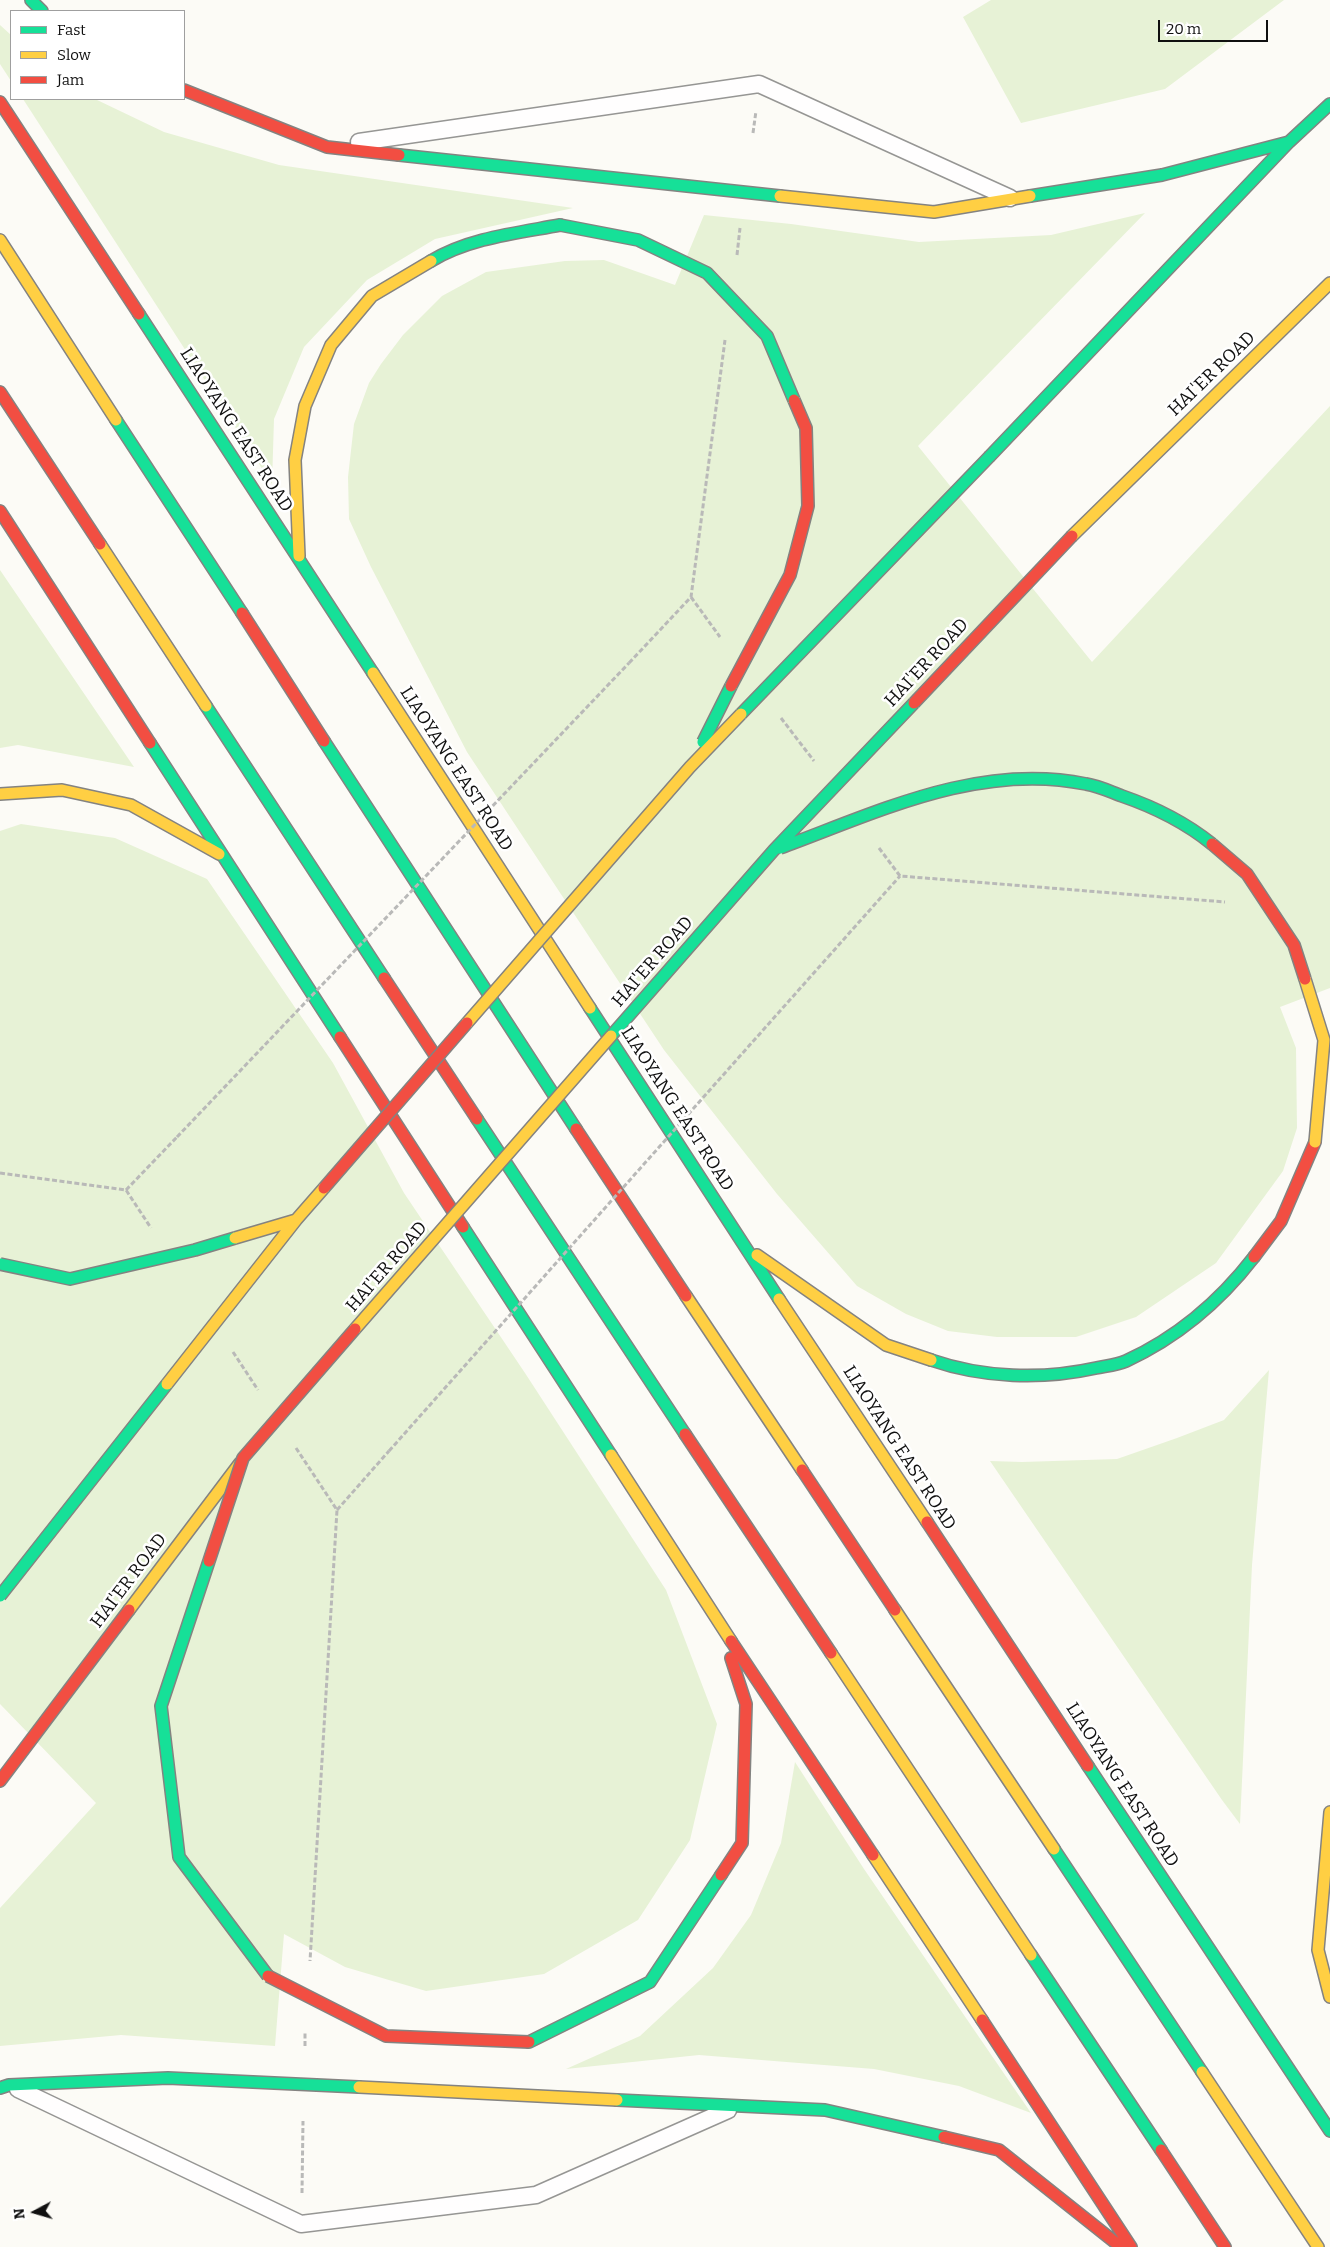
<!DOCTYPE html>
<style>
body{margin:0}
#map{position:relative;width:1330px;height:2247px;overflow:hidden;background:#fcfbf6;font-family:Bitter,serif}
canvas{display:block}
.legend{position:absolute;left:10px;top:10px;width:175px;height:90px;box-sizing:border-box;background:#fff;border:1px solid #9f9f9f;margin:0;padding:6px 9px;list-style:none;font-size:15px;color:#101010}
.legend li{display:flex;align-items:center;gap:10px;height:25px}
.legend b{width:25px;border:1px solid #9f9f9f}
.north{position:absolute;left:10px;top:2187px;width:50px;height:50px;-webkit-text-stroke:4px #fff;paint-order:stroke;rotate:264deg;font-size:14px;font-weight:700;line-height:20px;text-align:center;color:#101010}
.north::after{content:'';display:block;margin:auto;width:18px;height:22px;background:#101010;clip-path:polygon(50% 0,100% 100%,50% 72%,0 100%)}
.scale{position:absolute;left:1158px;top:20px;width:110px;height:22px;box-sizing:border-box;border:2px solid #101010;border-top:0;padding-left:6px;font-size:15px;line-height:18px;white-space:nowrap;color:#101010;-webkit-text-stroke:4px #fff;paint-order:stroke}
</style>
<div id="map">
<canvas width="1330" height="2247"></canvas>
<ul class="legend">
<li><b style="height:6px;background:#16e098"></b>Fast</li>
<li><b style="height:6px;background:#ffcf43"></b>Slow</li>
<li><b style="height:6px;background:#f24e42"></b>Jam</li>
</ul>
<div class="north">N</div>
<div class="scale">20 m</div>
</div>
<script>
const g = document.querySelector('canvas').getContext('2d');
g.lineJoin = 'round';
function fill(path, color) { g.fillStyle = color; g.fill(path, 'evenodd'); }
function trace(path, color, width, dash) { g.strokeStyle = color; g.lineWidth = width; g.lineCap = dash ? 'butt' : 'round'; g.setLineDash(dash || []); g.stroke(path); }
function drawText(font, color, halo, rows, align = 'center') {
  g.font = font + ' Bitter,serif'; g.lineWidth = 5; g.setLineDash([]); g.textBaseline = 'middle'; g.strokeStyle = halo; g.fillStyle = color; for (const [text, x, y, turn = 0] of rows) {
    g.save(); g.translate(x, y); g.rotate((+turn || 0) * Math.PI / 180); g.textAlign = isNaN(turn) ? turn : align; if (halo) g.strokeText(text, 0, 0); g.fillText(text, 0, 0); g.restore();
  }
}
fill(new Path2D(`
 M991,0H1284L1165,89L1021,123L963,17Z
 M0,25L11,35V81L0,64Z
 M23,99H95L164,132L279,165L573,208L435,239L367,280L304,347L274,419L272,484Z
 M1145,213L918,446L1092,662L1330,406V988L1280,1007L1296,1048L1297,1128L1283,1171L1216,1263L1136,1317L1076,1337H997L948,1331L906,1314L857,1286L777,1194L664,1050L467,752L371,567L349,519L348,477L354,424L369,383L381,364L403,335L442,296L486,272L565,261L604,260L675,285L704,215L791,224L919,242L1051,235Z
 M0,570L134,767L18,745L0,748Z
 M21,824L115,838L207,879L333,1063L404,1193L525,1373L666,1590L717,1724L690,1840L638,1920L544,1974L426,1991L345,1967L284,1934L275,2046L121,2035L0,2046V1908L96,1803L0,1704V831Z
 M1269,1370L1252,1565L1240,1824L1222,1800L990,1461L1022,1462L1117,1459L1177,1438L1224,1420Z
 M795,1762L864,1869L1031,2113L959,2086L874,2069L699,2055L566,2069L640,2036L713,1968L751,1915L781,1843Z`), '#e7f2d6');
const lane = new Path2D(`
 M359,142L759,84L1010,198
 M18,2089L301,2224L536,2195L728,2110`);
const fast = new Path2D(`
 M31,0L42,11
 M399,155L780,196
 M1030,196L1162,175L1289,142
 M431,261C469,238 517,233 560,225
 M139,314L373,673
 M116,420L242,613
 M990,456L1289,142L1330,104
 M206,706L384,978
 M324,741L576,1129
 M150,743L340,1037
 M590,1008L779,1299
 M477,1119L685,1434
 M463,1227L611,1455
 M931,1360C983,1378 1042,1380 1096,1368C1105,1366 1117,1365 1126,1361C1176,1338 1220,1301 1254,1257
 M1088,1766L1330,2131
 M1054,1849L1202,2072
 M1031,1955L1161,2150
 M529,2042L650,1982L721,1875
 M0,2088L9,2085L168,2078L359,2087
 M617,2100L825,2110L944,2137`);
const slow = new Path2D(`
 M780,196L934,212L1030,196
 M0,240L116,420
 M1072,536L1330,283
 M100,544L206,706
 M299,556L295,460L305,406L331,345L372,296L431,261
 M373,673L590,1008
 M0,794L62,790L131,805L219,854
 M757,1255L886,1345L931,1360
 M686,1296L802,1470
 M779,1299L927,1522
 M611,1455L731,1641
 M129,1610L240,1463
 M895,1610L1054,1849
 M831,1653L1031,1955
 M1330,1812L1318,1950L1330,1997
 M873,1855L982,2020
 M1202,2072L1318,2247
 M359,2087L617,2100`);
const jam = new Path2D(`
 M184,90L327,147L399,155
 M0,102L139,314
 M0,392L100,544
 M0,511L150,743
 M242,613L324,741
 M384,978L477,1119
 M340,1037L463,1227
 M576,1129L686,1296
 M1254,1257L1281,1221L1315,1142
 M685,1434L831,1653
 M802,1470L895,1610
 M927,1522L1088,1766
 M731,1641L873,1855
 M0,1781L129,1610
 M721,1875L742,1843L746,1704L731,1658
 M982,2020L1131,2247
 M944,2137L999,2150L1121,2247
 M1161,2150L1225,2247`);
trace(lane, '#969694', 19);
trace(fast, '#848381', 14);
trace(slow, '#848381', 14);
trace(jam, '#848381', 14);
trace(new Path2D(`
 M753,133L756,111
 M737,255L740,228
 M691,597L720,637
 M629,663L691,597L725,340
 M781,718L814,761
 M879,848L900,876L1225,902
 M828,957L900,876
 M0,1173L126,1190L151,1228
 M126,1190L177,1137
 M233,1352L258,1390
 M296,1448L337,1510L310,1961
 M337,1510L389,1451
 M305,2046V2032
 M302,2193L303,2121`), '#b9b9b8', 3, [5, 2.5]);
trace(lane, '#fffefe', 16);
trace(fast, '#16e098', 11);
trace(slow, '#ffcf43', 11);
trace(jam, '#f24e42', 11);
const fastBridge = new Path2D(`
 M560,225L638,240L707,273L767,336L794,400
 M741,714L990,456
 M703,742L731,686
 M780,848C878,812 979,762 1086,784C1099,786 1111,792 1122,796C1154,807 1186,823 1212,844
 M611,1036L774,850L914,703
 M0,1264L70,1279L195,1250L235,1238
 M209,1561L161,1706L179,1857L268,1976
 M0,1596L167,1384`);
const slowBridge = new Path2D(`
 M1305,979L1324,1040L1315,1142
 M467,1023L690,767L741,714
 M235,1238L296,1220
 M355,1329L611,1036
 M167,1384L296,1220L324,1188`);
const jamBridge = new Path2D(`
 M731,686L790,575L808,506L806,428L794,400
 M914,703L1072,536
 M1212,844L1247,874L1294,945L1305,979
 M324,1188L467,1023
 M209,1561L243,1458L355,1329
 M268,1976L386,2036L529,2042`);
trace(fastBridge, '#848381', 14, []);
trace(slowBridge, '#848381', 14, []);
trace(jamBridge, '#848381', 14, []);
trace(new Path2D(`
 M177,1137L629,663
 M389,1451L828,957`), '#b9b9b8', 3, [5, 2.5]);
trace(fastBridge, '#16e098', 11);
trace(slowBridge, '#ffcf43', 11);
trace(jamBridge, '#f24e42', 11);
drawText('18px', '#101010', '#fff', [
 ["HAI'ER ROAD",1212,374,-44],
 ["LIAOYANG EAST ROAD",236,430,57],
 ["HAI'ER ROAD",927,663,-47],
 ["LIAOYANG EAST ROAD",456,769,57],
 ["HAI'ER ROAD",653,962,-49],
 ["LIAOYANG EAST ROAD",677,1109,57],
 ["HAI'ER ROAD",387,1267,-49],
 ["LIAOYANG EAST ROAD",899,1448,57],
 ["HAI'ER ROAD",129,1581,-53],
 ["LIAOYANG EAST ROAD",1122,1785,57]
]);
</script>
